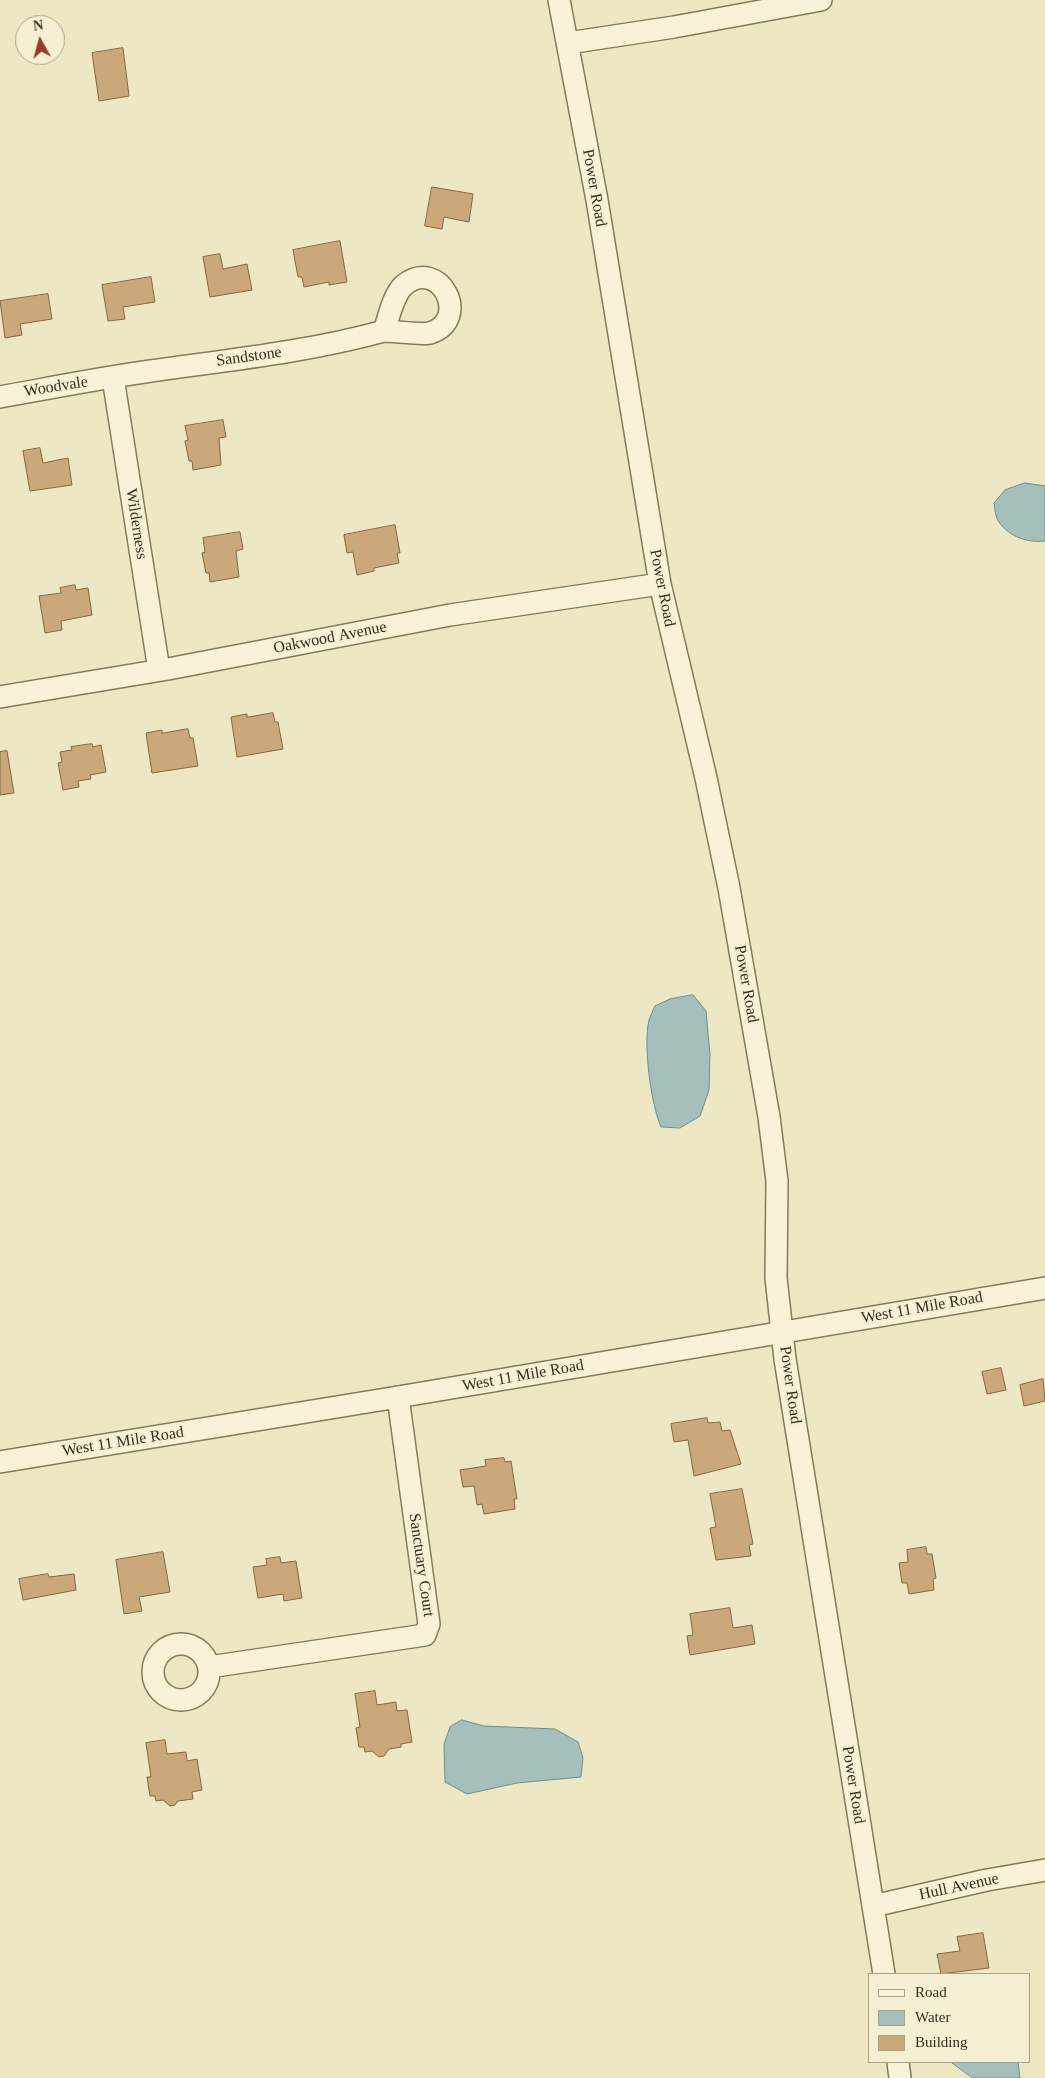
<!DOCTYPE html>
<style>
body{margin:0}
#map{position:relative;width:1045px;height:2078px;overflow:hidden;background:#ede7c3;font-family:"Times New Roman",serif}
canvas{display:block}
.legend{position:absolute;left:868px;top:1973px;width:162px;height:90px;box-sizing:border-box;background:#f5f0d2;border:1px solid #a9a28a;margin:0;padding:6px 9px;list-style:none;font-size:15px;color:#372e1e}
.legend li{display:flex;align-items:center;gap:10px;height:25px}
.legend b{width:25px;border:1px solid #a9a28a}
.north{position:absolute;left:15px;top:15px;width:50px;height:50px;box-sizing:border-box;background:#f5f0d2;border:1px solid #a9a28a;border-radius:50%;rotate:353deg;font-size:14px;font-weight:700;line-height:20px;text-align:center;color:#372e1e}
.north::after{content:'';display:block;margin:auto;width:18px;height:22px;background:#953b2b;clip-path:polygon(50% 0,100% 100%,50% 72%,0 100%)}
</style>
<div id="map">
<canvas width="1045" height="2078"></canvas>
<ul class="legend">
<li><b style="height:6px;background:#f8f3d6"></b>Road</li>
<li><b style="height:14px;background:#a5c0bc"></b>Water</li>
<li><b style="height:14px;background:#cba87a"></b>Building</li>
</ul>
<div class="north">N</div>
</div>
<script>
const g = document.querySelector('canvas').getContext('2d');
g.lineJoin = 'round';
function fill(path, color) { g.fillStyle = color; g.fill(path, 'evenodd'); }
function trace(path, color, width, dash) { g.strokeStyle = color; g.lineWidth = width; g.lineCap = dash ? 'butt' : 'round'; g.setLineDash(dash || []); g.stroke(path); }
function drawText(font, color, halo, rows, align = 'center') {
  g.font = font + ' "Times New Roman",serif'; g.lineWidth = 4.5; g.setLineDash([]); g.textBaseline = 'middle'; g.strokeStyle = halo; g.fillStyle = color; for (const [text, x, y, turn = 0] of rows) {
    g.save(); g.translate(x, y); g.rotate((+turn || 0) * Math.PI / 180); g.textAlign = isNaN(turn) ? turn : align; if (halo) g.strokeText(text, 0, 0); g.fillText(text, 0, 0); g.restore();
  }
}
const water = new Path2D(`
 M1025,483L1045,486V541C1028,543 1009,537 999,522C995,517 995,508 994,503L1005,490Z
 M693,995L706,1011L710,1055L709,1090L700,1116L680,1128L661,1127C651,1104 643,1045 649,1020C651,1015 653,1010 655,1006L670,999Z
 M462,1720L484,1726L555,1729L578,1742L583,1758L581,1777L517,1783L467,1794L445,1782L444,1744L450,1727Z
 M951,2062H1018L1020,2078H973Z`);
fill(water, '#a5c0bc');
trace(water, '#6c8e8b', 1);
const building = new Path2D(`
 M123,48L129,96L99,101L92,53Z
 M432,187L473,194L469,222L444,217L442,229L425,226Z
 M340,241L347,282L329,285V282L304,287L302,277H298L293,250Z
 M220,254L223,269L247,264L252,290L210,297L203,257Z
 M151,277L155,302L123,307L125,319L108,321L102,285Z
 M48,294L52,319L20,324L22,335L5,338L0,301Z
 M223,420L226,437L219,438L221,465L193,470L192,461H189L185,441L188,440L185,426Z
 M40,448L43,463L68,458L72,485L30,491L23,451Z
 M395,525L400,553H397L399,563L374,568V571L357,575L353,552L347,553L344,535Z
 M240,532L243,549L236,551L239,577L210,582L209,573H206L202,553L205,552L203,538Z
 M75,585L76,590L88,588L92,615L61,621L62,630L45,633L39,596L61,593L60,588Z
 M273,713L275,722H278L283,749L237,757L231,717L247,714V717Z
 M188,729L190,738H193L198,766L152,773L146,733L162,730V733Z
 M92,744L93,747L101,745L106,772L90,775L91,779L78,781L79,787L63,790L58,763L62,762L60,752L72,750L71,747Z
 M7,751L14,793L0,795V752Z
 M1001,1368L1006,1390L987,1394L982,1372Z
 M1043,1379L1045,1401L1024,1406L1020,1385Z
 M707,1418L708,1423L720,1422L722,1431L730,1430L741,1464L694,1476L688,1440L674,1442L671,1424Z
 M504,1458L505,1462L511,1461L517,1499H514L515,1509L484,1514L482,1504L477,1505L474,1486L463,1487L460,1470L486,1466L485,1460Z
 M742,1489L753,1544L749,1545L751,1556L716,1560L710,1528L716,1527L710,1494Z
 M926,1547L927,1554H932L936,1578L933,1579L934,1590L909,1594L907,1583H902L899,1563L908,1562L907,1550Z
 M163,1552L170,1592L139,1597L142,1611L124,1614L116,1560Z
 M280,1557L281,1563L296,1561L302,1598L284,1601L283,1594L258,1598L253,1567L267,1565L266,1559Z
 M48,1574L49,1577L74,1574L76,1590L23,1600L19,1579Z
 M730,1608L733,1628L752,1625L755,1644L690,1655L687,1636L693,1635L690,1614Z
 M375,1691L377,1705L396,1702L397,1711L407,1710L412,1742L401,1744V1747L389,1749L384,1756L379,1757L372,1751L365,1752L364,1747H359L356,1728L360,1727L355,1694Z
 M165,1740L167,1754L186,1752L187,1761L197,1759L202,1790L192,1792L193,1799L178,1801L175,1805L170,1806L163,1800L156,1801L155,1796H150L147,1777H151L146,1743Z
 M983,1933L989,1968L941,1974L937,1954L960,1951L957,1937Z`);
fill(building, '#cba87a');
trace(building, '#866740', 1);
const minor = new Path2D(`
 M559,0L597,200L660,584L706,778L729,888L769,1117L777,1181L776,1278L785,1359L884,1974
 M568,43L674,27L821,0
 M113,378L159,670
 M0,397C50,388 100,378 151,371C229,360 308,352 384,331C389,317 393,295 404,285C440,256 472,320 430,333C422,335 394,331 384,331
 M0,697L168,669L450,615L660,584
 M0,1462L398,1397L1045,1288
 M153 1672a28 28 0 1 1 56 0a28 28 0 1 1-56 0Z
 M209,1667L425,1635L429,1624L398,1397
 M873,1906L987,1880L1045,1870
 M898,2062L900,2078`);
trace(minor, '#87795a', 24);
trace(minor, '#f8f3d6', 21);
drawText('16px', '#372e1e', '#f5f0d2', [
 ["Power Road",594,188,80],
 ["Sandstone",249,357,-8],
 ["Woodvale",56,387,-9],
 ["Wilderness",136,524,81],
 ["Power Road",662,588,79],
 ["Oakwood Avenue",330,638,-11],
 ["Power Road",746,984,80],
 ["West 11 Mile Road",922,1308,-10],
 ["West 11 Mile Road",523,1376,-10],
 ["Power Road",790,1385,82],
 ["West 11 Mile Road",123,1442,-9],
 ["Sanctuary Court",421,1565,82],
 ["Power Road",853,1785,81],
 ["Hull Avenue",959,1887,-12]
]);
</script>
